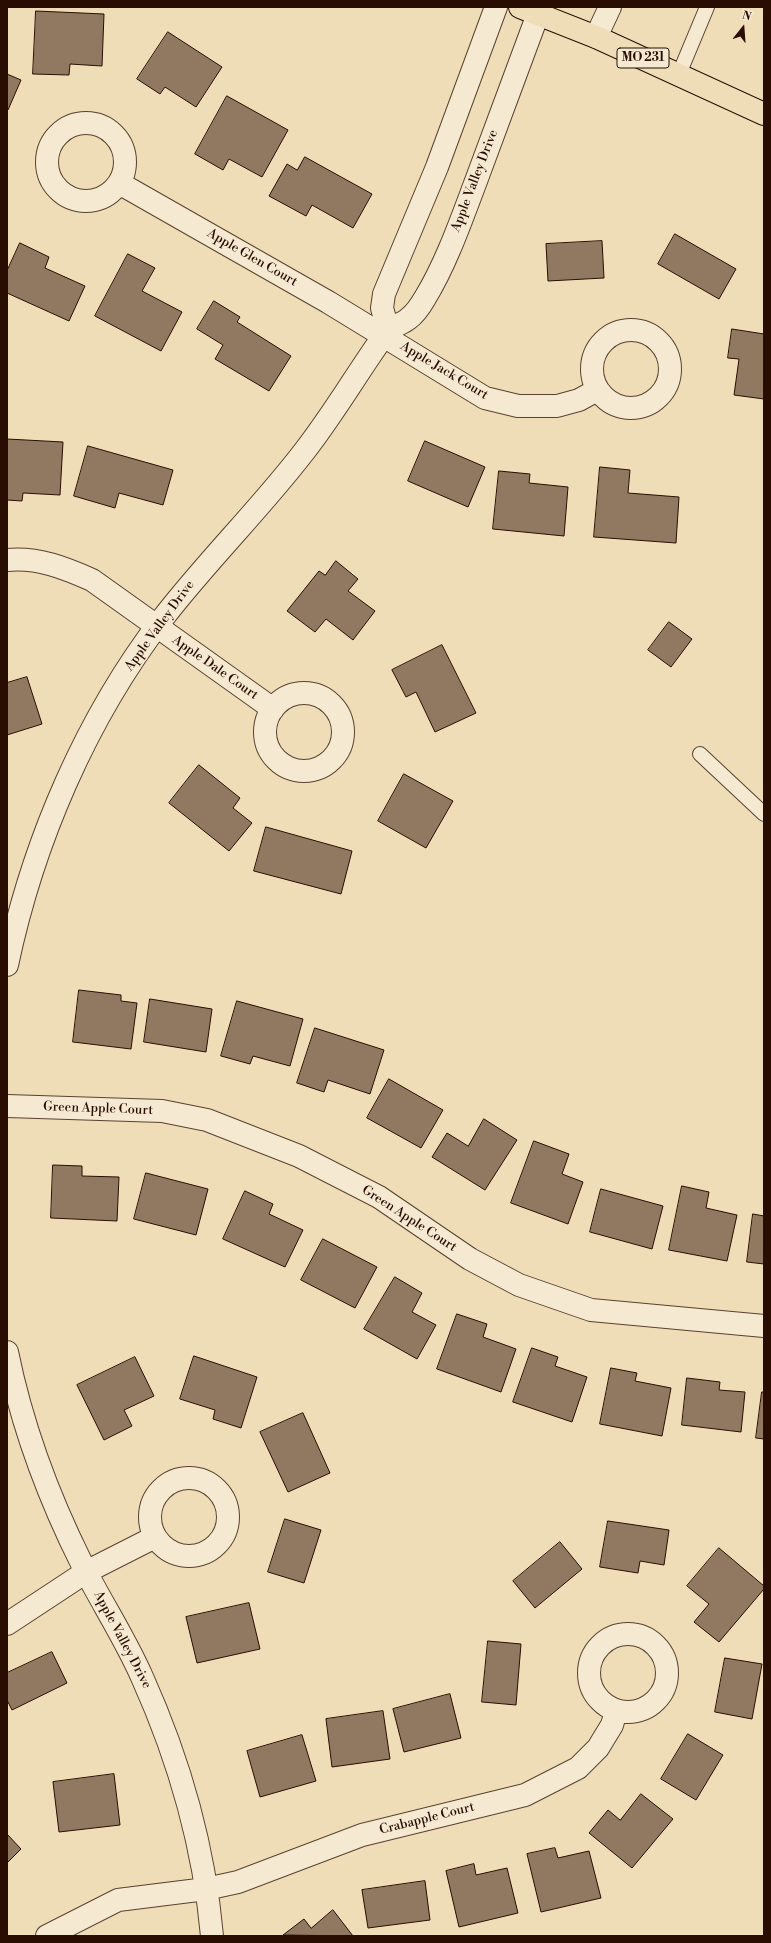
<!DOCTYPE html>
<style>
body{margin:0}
#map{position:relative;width:771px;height:1943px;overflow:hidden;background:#efddb8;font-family:"Libre Bodoni",serif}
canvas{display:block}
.frame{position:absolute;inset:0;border:8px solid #290d01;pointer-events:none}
.north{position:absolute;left:723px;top:8px;width:40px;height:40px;-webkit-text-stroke:3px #f5e9d1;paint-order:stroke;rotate:17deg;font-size:11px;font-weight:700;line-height:16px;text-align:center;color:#290d01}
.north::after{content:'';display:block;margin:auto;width:14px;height:18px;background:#290d01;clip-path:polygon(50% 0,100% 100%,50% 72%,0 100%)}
</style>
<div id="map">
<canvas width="771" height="1943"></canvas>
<div class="frame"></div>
<div class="north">N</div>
</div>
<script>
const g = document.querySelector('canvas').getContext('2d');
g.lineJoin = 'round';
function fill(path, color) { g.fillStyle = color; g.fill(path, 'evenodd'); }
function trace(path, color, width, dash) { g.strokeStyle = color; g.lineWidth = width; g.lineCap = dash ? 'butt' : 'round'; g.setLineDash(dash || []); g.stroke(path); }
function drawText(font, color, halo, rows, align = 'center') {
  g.font = font + ' "Libre Bodoni",serif'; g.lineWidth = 3; g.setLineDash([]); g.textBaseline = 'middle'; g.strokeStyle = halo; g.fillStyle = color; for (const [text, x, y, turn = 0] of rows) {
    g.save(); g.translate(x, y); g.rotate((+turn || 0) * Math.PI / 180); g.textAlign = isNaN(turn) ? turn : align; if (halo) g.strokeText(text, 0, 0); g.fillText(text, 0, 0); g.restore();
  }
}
const building = new Path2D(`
 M36,11L104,14L102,66L70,64L69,75L33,74Z
 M168,32L222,67L196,107L165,87L160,94L137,79Z
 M7,74L21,80L8,110H7Z
 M227,96L288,130L262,177L229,159L223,170L195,154Z
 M305,157L372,194L353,228L312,205L306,216L269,196L287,164L297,170Z
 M675,234L736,269L719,299L658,264Z
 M602,241L604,278L548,281L546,244Z
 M20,243L49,257L45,268L85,286L69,321L7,293V271Z
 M128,254L155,268L142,291L182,312L161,351L95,316Z
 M214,301L240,317L237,322L291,356L269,391L215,359L223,345L197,329Z
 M732,329L764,334V399L734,395L739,359L728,358Z
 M7,439L63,442L60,495L23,493L22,501L7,500Z
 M425,441L485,467L468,507L408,481Z
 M88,446L173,470L163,505L119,493L115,508L74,496Z
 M600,467L630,470L628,493L679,497L676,543L594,537Z
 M499,471L530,474L529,483L568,487L564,536L493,529Z
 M336,561L358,579L348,591L375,611L353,640L326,619L315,632L287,611L319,571L325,575Z
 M669,622L692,639L671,667L648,650Z
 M442,645L476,713L435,732L416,692L406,697L392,670Z
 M27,677L42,724L7,735V683Z
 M199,765L240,798L233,808L252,823L229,851L169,803Z
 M404,774L453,801L426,848L378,821Z
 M266,827L352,851L341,894L254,871Z
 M79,990L121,995V1001L137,1003L131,1049L73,1042Z
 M150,999L212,1009L206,1052L144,1042Z
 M237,1001L303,1019L290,1066L253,1056L250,1064L221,1056Z
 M315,1028L384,1050L370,1094L328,1080L324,1092L297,1083Z
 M389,1079L443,1110L421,1148L367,1118Z
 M484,1119L517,1140L485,1190L432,1157L447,1133L468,1146Z
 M534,1141L569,1154L562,1174L583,1182L568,1224L511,1203Z
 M53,1165L82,1166V1176L119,1177L117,1221L51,1218Z
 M146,1173L208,1189L196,1235L134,1219Z
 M682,1186L709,1192L706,1208L737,1215L727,1261L669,1250Z
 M601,1189L663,1206L652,1249L590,1232Z
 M245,1191L273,1204L269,1214L303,1230L285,1267L223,1239Z
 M753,1214L764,1216V1264L747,1262Z
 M323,1239L377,1267L355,1308L301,1280Z
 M395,1277L422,1293L412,1312L436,1325L417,1359L364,1329Z
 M457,1314L487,1324L483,1337L516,1349L501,1392L437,1369Z
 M532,1348L558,1357L555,1366L587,1377L572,1422L513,1402Z
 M194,1356L257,1377L241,1428L213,1419L215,1410L180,1399Z
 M135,1357L154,1396L124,1410L132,1426L104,1440L77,1385Z
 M611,1368L637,1373L635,1381L671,1388L662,1436L600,1424Z
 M687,1378L720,1382L719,1390L745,1392L741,1432L682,1425Z
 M762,1392H764V1439L756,1438Z
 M303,1413L330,1473L288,1492L260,1432Z
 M285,1519L321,1530L304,1583L268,1572Z
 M608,1521L669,1530L664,1565L640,1561L638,1573L600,1567Z
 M560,1542L582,1569L535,1608L513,1581Z
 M719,1548L764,1586V1589L719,1642L694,1622L709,1604L687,1586Z
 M249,1603L260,1649L197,1663L186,1617Z
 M488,1641L521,1644L516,1705L482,1702Z
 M52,1652L67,1683L12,1710L7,1700V1673Z
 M725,1658L762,1664L752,1719L715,1712Z
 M450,1694L461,1738L404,1752L393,1709Z
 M383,1711L390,1759L332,1767L326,1719Z
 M688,1734L723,1755L696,1800L661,1779Z
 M302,1735L316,1781L260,1797L247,1751Z
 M114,1774L120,1825L59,1832L53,1782Z
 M641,1794L673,1819L632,1868L589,1833L608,1810L620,1820Z
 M7,1834L21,1849L7,1863Z
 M555,1848L558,1858L589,1851L601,1898L541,1912L527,1854Z
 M474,1864L476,1875L507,1868L518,1913L459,1927L446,1871Z
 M425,1881L430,1920L368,1928L362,1890Z
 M333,1910L353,1936L283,1935L304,1919L311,1928Z`);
fill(building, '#907960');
trace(building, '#290d01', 1);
const lane = new Path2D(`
 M679,74L707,7
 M700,754L764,814`);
const street = new Path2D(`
 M596,37L610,7
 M47 162a39 39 0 1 1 78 0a39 39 0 1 1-78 0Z
 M119,183L328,302L485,398L518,406H557L579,400L597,390
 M388,330L382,308L384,294L437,167L496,7
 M592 369a39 39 0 1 1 78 0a39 39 0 1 1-78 0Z
 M7,560C38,557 65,568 92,580L273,709
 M265 732a39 39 0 1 1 78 0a39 39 0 1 1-78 0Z
 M7,965C33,842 86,718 163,618C207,561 259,510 303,453C333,415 357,373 385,334C390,326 401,325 408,319C415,314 421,305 425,298C446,264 462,218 476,181C497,125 517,70 538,14
 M7,1106L162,1111L207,1120L299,1156L379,1197L470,1259L519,1285L591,1310L764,1326
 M7,1352C22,1426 48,1496 82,1564C101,1602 125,1638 142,1677C179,1759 204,1846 212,1936
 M150 1517a39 39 0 1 1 78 0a39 39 0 1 1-78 0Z
 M7,1624L86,1572L155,1537
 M589 1673a39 39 0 1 1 78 0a39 39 0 1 1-78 0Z
 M47,1936L118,1900L206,1889L238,1882L362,1835L525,1795L578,1768L598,1748L612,1725L616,1711`);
const primary = new Path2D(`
 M520,7L596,37L764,114`);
trace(lane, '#5a412f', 16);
trace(street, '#5a412f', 24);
trace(primary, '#290d01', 24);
trace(lane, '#f5e9d1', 14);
trace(street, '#f5e9d1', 22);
trace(primary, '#efddb8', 22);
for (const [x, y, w] of [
 [643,58,52]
]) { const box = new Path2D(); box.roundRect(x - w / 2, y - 10, w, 20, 3); g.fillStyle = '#f5e9d1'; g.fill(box); trace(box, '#290d01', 1); }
drawText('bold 12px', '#290d01', null, [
 ["MO 231",643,58]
]);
drawText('13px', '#290d01', '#f5e9d1', [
 ["Apple Valley Drive",475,181,-69],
 ["Apple Glen Court",252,258,30],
 ["Apple Jack Court",444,371,31],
 ["Apple Valley Drive",160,626,-54],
 ["Apple Dale Court",215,668,35],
 ["Green Apple Court",98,1109,2],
 ["Green Apple Court",409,1219,33],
 ["Apple Valley Drive",122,1640,62],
 ["Crabapple Court",427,1819,-14]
]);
</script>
